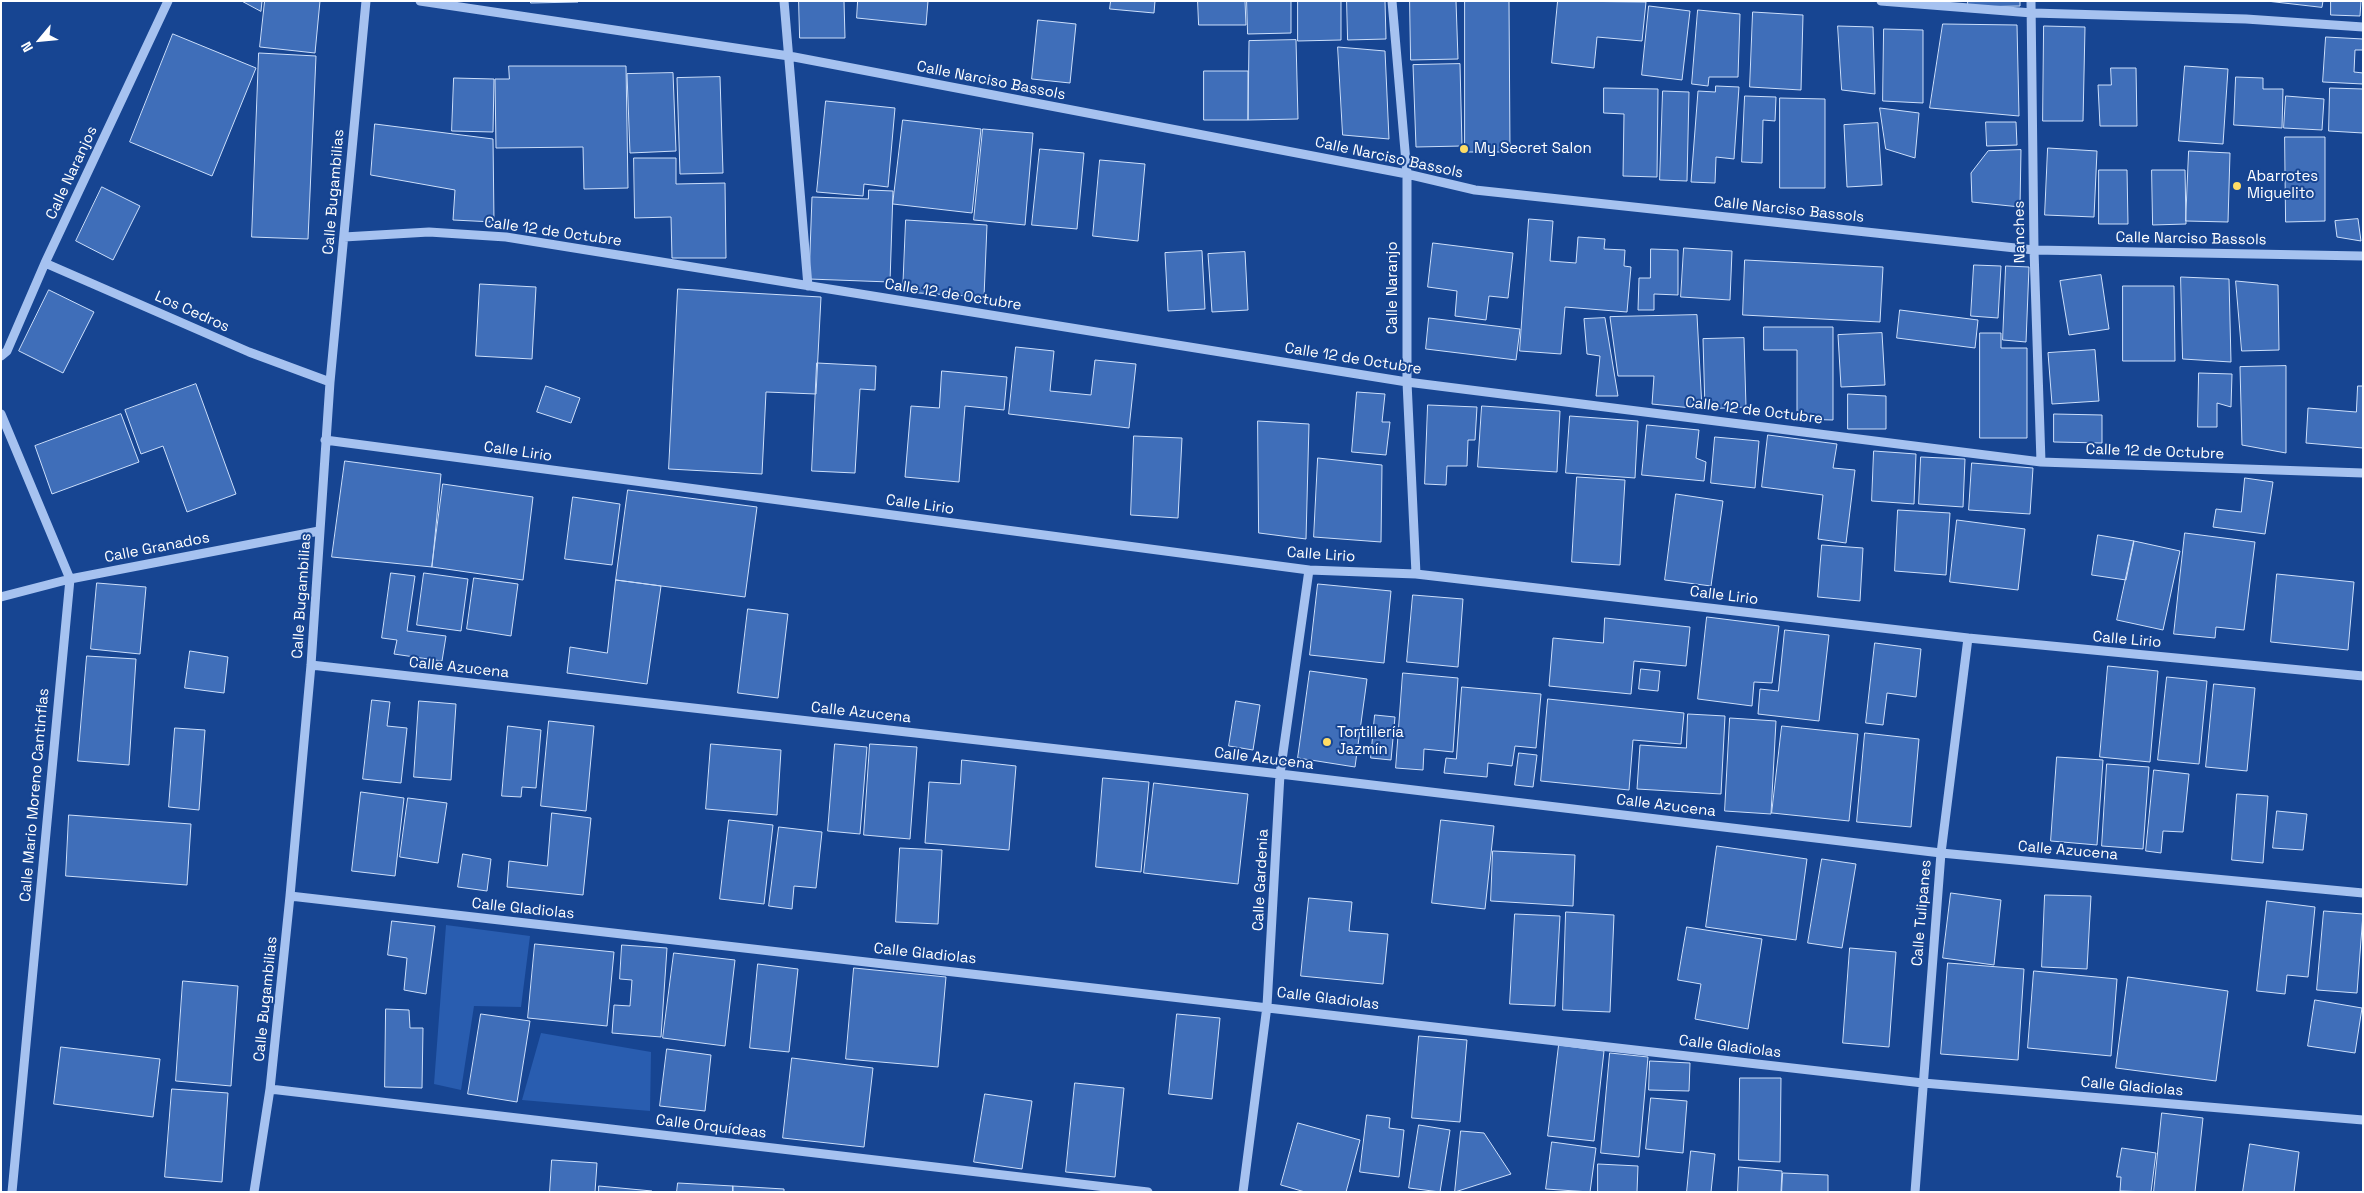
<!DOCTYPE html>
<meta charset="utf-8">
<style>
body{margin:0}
#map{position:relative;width:2364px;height:1193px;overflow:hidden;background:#174592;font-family:"Space Grotesk",sans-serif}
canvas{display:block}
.frame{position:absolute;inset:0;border:2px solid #fff;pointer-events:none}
.north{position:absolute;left:15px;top:15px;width:50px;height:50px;-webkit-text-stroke:4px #174592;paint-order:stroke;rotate:242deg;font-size:14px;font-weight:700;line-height:20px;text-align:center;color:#fff}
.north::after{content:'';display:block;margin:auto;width:18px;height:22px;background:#fff;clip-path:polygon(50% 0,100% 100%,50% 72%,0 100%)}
</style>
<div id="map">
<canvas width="2364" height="1193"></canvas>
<div class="frame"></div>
<div class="north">N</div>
</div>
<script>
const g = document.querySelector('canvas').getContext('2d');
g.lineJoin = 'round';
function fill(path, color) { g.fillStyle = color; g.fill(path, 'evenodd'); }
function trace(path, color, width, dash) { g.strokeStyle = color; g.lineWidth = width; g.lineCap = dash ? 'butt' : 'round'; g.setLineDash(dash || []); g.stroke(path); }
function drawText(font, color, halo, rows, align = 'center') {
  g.font = font + ' "Space Grotesk",sans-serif'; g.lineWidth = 4; g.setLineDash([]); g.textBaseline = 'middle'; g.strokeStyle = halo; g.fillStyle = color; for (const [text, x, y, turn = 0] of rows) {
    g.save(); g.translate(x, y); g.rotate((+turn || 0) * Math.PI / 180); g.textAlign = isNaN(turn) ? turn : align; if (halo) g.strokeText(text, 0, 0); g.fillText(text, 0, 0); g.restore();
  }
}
fill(new Path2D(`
 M446,925L530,936L521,1007L474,1006L461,1090L434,1084Z
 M541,1033L651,1052L650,1111L522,1100Z`), '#295db0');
const building = new Path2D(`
 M242,1H262L261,11Z
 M265,1H320L315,53L260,47Z
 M531,1H578V2L531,3Z
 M799,1H844L845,38H800Z
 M858,1H928L926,25L857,18Z
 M1111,1H1155L1154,13L1110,9Z
 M1198,1H1245L1246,25H1199Z
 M1247,1H1291V33L1248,34Z
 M1298,1H1341V40L1298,41Z
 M1347,1H1385L1386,39L1348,40Z
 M1410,1H1456L1458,59L1411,60Z
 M1465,1H1509L1510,152H1465Z
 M1558,1L1646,2L1642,41L1597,37L1594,68L1552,63Z
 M1968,1H2020V6L1968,7Z
 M2267,1H2323L2322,7Z
 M2331,1H2361L2360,16L2331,15Z
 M1649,6L1690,11L1682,80L1642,75Z
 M1698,10L1740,14L1738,77H1709L1708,86L1692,84Z
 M1753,12L1803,15L1801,90L1750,87Z
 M1038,20L1076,24L1070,83L1032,79Z
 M1943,24L2017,25L2019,116L1930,108Z
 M1838,26L1873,27L1875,94L1842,90Z
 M2044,26L2085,27L2083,121H2043Z
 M1884,29L1923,30V103L1883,101Z
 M173,34L256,68L212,176L130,142Z
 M2326,37L2363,39V50H2355L2354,72L2363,73V84L2323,82Z
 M1296,40L1298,119L1248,120L1249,41Z
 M1338,47L1385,51L1389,139L1343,135Z
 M259,53L316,56L308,239L252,237Z
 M1460,64L1462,146L1416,147L1413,65Z
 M509,66H626L628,188L584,189L583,147L496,148L495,79H509Z
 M2185,66L2228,69L2223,144L2179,141Z
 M2111,68H2136L2137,126H2100L2098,85H2111Z
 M1204,71H1248V120H1204Z
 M673,73L676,151L630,153L627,74Z
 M720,77L723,173L680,174L677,78Z
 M2236,77L2263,78V89H2283L2282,128L2234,125Z
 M454,78L494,79L493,132L452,131Z
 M1716,86L1739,87L1734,159L1716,157L1715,183L1691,182L1698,91L1715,92Z
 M1604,88L1658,89L1657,177L1623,176L1624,114L1604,113Z
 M2330,88L2363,89V133L2329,131Z
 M1663,91L1689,92L1687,181L1660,180Z
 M1745,96L1776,97L1775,121L1763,120L1762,163L1742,162Z
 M2286,96L2324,99L2322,130L2284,128Z
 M1780,98L1825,99V188H1780Z
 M826,101L895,108L888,187L864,184L863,196L817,192Z
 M1880,108L1919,113L1915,158L1886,149Z
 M903,120L981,129L972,213L893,204Z
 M1986,122H2016L2017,145L1987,146Z
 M1878,123L1882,185L1847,187L1844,125Z
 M375,124L493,139L494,222L453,220L455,190L371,175Z
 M983,129L1033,133L1025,225L974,220Z
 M2285,137H2325V221L2286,222Z
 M2048,148L2097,151L2094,217L2045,215Z
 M1040,149L1084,153L1077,229L1032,225Z
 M2021,150L2020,207L1972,202L1971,173L1988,151Z
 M2189,151L2230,153L2228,222L2186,221Z
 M634,158H676V184L725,183L726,258H672L671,217L635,218Z
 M1100,160L1145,164L1138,241L1093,236Z
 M2099,170H2127L2128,224H2099Z
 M2152,170H2185L2186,224L2153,225Z
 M102,187L140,206L113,260L76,241Z
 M869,190L893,191L890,282L809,279L812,197L868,199Z
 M1529,219L1553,221L1550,261L1576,263L1578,237L1605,239L1604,249L1625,250L1624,266L1631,267L1627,312L1565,307L1561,354L1520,351Z
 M2358,219L2361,241L2337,237L2335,221Z
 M906,220L987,225L984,297L903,292Z
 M1433,243L1513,253L1508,298L1489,296L1486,320L1455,316L1457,291L1428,287Z
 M1684,248L1732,251L1730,300L1681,297Z
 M1651,249L1678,250V295L1654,294V310H1638L1639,278H1650Z
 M1202,251L1205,309L1168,311L1165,253Z
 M1245,252L1248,310L1212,312L1208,254Z
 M1745,260L1883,267L1880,322L1743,315Z
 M1974,265L2001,266L1998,318L1971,316Z
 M2006,266L2029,267L2026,342L2003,340Z
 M2101,275L2109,329L2069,335L2060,281Z
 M2181,277L2229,279L2231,362L2183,359Z
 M2236,281L2278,285L2279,350L2242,351Z
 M480,284L536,287L532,359L476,356Z
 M2123,286H2174L2175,361H2123Z
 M678,289L821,297L816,394L766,392L762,474L669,469Z
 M49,290L94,312L63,373L19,351Z
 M1900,310L1978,320L1975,348L1897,338Z
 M1697,315L1702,409L1652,404L1654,376H1618L1610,317Z
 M1429,318L1520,329L1516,360L1426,349Z
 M1605,318L1618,396H1596L1600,356L1587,354L1584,319Z
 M1764,327H1833V420L1797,419V350H1764Z
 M1882,333L1885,385L1841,387L1838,335Z
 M1980,333H2001V348H2027V438H1980Z
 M1744,338L1746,407L1705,409L1703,339Z
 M1016,347L1054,351L1050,391L1091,395L1095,360L1136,364L1129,428L1009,414Z
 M2095,350L2099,401L2052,404L2048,353Z
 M817,363L876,366L875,390L860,389L855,473L812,471Z
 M2286,366V453L2242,445L2240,367Z
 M942,371L1007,377L1004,410L965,406L959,482L905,477L911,406L939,408Z
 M2199,373L2232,374L2231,407L2217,403V427H2198Z
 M196,384L236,494L187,512L163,446L141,454L125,410Z
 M546,386L580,398L571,423L537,412Z
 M2358,386H2363V448L2306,443L2308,408L2356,412Z
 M1357,392L1385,394L1382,422H1390L1386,455L1352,452Z
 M1848,394L1886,396V429H1848Z
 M1428,405L1477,407L1475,440H1468L1467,466H1447L1446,485L1425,484Z
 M1482,406L1560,411L1557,472L1478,467Z
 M121,414L139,462L52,494L35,446Z
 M2054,414L2102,415V443L2054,442Z
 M1570,416L1638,421L1635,478L1566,473Z
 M1258,421L1309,424L1306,539L1259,533Z
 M1647,425L1699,430L1696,458L1706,462L1704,481L1642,475Z
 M1768,435L1837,444L1833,468L1855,470L1846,543L1818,539L1823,495L1762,487Z
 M1134,436L1182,438L1178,518L1131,515Z
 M1715,437L1759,441L1755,488L1711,483Z
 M1874,451L1916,454L1914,504L1872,501Z
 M1921,457L1965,459L1963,507L1919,504Z
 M1318,458L1382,465L1381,542L1314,537Z
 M345,461L441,474L432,567L332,557Z
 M1972,463L2033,468L2030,514L1969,510Z
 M1577,477L1625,480L1620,565L1572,562Z
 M2245,478L2273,482L2265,534L2213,527L2216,509L2241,512Z
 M443,484L533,497L523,580L432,567Z
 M628,490L757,507L745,597L616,580Z
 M1676,494L1723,501L1711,586L1665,580Z
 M573,497L620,504L612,565L565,559Z
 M1898,510L1950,513L1946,575L1895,571Z
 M1957,520L2025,529L2018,590L1950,582Z
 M2185,533L2255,542L2244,630L2216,627L2215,638L2174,634Z
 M2098,535L2134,541L2126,580L2092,575Z
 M2134,541L2180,551L2163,630L2117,620Z
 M1822,545L1863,548L1860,601L1818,597Z
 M391,573L415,576L407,631L446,636L442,661L394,654L397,640L382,638Z
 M424,573L468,579L461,631L417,625Z
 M2277,574L2354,582L2348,650L2271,642Z
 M474,578L518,584L511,636L467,629Z
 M616,580L661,586L647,684L567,673L570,647L607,653Z
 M97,583L146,587L140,654L91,649Z
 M1318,584L1391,591L1384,663L1310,655Z
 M1413,595L1463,599L1458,667L1407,662Z
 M748,609L788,614L778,698L738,693Z
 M1707,617L1779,626L1772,683L1754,682L1752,706L1698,699Z
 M1605,618L1690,627L1686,666L1634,661L1631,694L1549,686L1553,638L1603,643Z
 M1785,630L1829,635L1819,721L1758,714L1760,689L1778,691Z
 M1875,643L1921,649L1916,697L1887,693L1883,725L1866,723Z
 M190,651L228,657L224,693L185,688Z
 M87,656L136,659L129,765L78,761Z
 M2108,666L2158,671L2150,762L2100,757Z
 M1641,669L1660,671L1658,691L1639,689Z
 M1310,671L1367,679L1355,767L1298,758Z
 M1403,673L1458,678L1453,752L1424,749L1423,770L1396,768Z
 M2167,677L2207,681L2199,764L2158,760Z
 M2214,684L2255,688L2247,771L2206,767Z
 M1462,687L1541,694L1536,748L1515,746L1512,766L1488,763L1487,777L1444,773L1446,758L1456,759Z
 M1548,699L1684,713L1681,744L1633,740L1629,790L1541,781Z
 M372,700L390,702L387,726L407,728L401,783L363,779Z
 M419,701L456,704L451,780L414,777Z
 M1236,701L1260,705L1253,750L1229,746Z
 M1688,714L1725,716L1721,794L1637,789L1640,745L1686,748Z
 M1375,715L1395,717L1391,760L1371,758Z
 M1730,718L1776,721L1771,814L1725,811Z
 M549,721L594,726L586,811L541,806Z
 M508,726L541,730L536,788L522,787L521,797L502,796Z
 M1782,726L1858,734L1849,821L1772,813Z
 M175,728L205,730L199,810L169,807Z
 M1865,733L1919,739L1911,827L1857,822Z
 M711,744L781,750L777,815L706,809Z
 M835,744L867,747L860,834L828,831Z
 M870,744L917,747L910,839L864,835Z
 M1519,753L1537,755L1533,787L1515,785Z
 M2057,757L2103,760L2097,845L2051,841Z
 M962,760L1016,766L1009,850L925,843L929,782L960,784Z
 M2107,764L2149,767L2143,849L2102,846Z
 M2154,770L2189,774L2183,832L2163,831L2161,853L2146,851Z
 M1103,778L1149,782L1141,872L1096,867Z
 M1154,783L1248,794L1238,884L1144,873Z
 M361,792L404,798L395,876L352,871Z
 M2237,794L2268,796L2263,863L2232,860Z
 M408,798L447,803L438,863L400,857Z
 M2277,811L2307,814L2303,850L2273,848Z
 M552,813L591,818L583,895L507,887L509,861L547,866Z
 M69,815L191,824L187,885L66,876Z
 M729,820L773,825L764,904L720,899Z
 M1441,820L1494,826L1485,909L1432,903Z
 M779,827L822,832L816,888L794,886L792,909L769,906Z
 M1717,846L1807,859L1796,940L1706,927Z
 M900,848L942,850L938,924L896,922Z
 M1493,851L1575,855L1573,906L1491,901Z
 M463,854L491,859L487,891L458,887Z
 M1822,859L1856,864L1842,948L1808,943Z
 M1951,893L2001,900L1994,965L1943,958Z
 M2045,895L2091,896L2087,969L2042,967Z
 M1309,898L1352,902L1349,931L1388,934L1383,984L1301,976Z
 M2267,901L2315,907L2308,977L2287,975L2285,994L2257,991Z
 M2324,911L2363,914L2357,993L2317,990Z
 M1566,912L1614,915L1610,1012L1563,1010Z
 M1515,914L1560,916L1555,1006L1510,1004Z
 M392,921L435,926L426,994L404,990L407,958L388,955Z
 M1687,927L1762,939L1748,1029L1695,1019L1701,984L1678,980Z
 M535,944L614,952L607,1026L528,1018Z
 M622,945L667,948L661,1037L612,1033L614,1005L630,1006L632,980L620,979Z
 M1850,948L1896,952L1889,1047L1843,1043Z
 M674,953L735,960L725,1046L663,1038Z
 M1948,963L2024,969L2018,1060L1941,1054Z
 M758,964L798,969L789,1052L750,1048Z
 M854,968L946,977L938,1067L846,1059Z
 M2034,971L2117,979L2111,1056L2028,1048Z
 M2128,977L2228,991L2216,1081L2116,1068Z
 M183,981L238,986L231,1086L176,1081Z
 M2315,1000L2362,1008L2355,1053L2308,1046Z
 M386,1009L409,1010L410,1028H423L422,1088L385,1087Z
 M481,1014L530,1021L517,1102L468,1094Z
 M1177,1014L1220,1018L1212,1099L1169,1094Z
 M1419,1036L1467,1040L1460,1122L1412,1118Z
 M1559,1045L1604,1051L1594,1141L1548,1136Z
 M61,1047L160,1059L153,1117L54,1104Z
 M667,1049L711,1055L705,1111L660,1106Z
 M1610,1053L1648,1057L1639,1157L1601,1153Z
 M792,1058L873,1068L864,1147L783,1138Z
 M1650,1061L1690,1063L1689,1091L1649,1090Z
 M1740,1078H1781L1780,1162L1739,1160Z
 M1075,1083L1124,1088L1115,1177L1066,1172Z
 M172,1089L228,1093L222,1182L165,1177Z
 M985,1094L1032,1101L1022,1169L974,1162Z
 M1651,1098L1687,1101L1683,1153L1646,1149Z
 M2162,1113L2203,1118L2195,1192H2154Z
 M1367,1115L1390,1118L1389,1128L1404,1130L1399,1177L1360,1172Z
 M1298,1123L1360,1140L1346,1192H1305L1281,1185Z
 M1419,1125L1450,1130L1440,1192L1409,1188Z
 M1461,1131L1484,1133L1511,1174L1455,1192Z
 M1552,1142L1596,1148L1590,1192L1546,1189Z
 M2250,1144L2299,1152L2294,1192H2243Z
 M2122,1148L2156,1153L2151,1192L2120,1191L2121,1177H2117Z
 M1691,1151L1715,1154L1711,1192H1687Z
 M552,1160L597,1163L595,1192H550Z
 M1598,1164L1638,1166L1637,1192H1598Z
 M1739,1167L1782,1171L1781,1192H1738Z
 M1783,1173L1828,1175V1192H1782Z
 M678,1183L733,1186V1192H677Z
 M599,1186L652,1191V1192H599Z
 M733,1186L784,1189V1192H733Z`);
fill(building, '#3f6eb9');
trace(building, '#ccdffb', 1);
trace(new Path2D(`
 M420,1L789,56L1407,174L1475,190L2034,250L2363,256
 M784,1L808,286
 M1392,1L1407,174V382L1416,574
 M1881,1L2032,13L2246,19L2363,27
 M2031,1L2034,250L2041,462
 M344,237L429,232L506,237L1407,382L2041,462L2363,473
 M45,263L249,352L330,382
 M1,356L7,351L45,263L168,1
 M1,414L70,579L12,1192
 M325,440L1309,570L1416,574L1968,638L2363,676
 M1,597L70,579L319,531
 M311,665L1280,774L1941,853L2363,893
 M290,896L1923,1083L2363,1120
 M270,1089L1148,1192
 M254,1192L270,1089L290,896L311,665L330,382L366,1
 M1243,1192L1267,1006L1280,774L1309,570
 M1915,1192L1941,853L1968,638`), '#a6c2f0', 9);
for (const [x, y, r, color] of [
 [1464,149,5,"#ffdc65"],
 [2237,186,5,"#ffdc65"],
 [1327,742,5,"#ffdc65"]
]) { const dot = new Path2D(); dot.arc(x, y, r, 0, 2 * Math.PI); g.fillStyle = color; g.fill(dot); trace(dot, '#174592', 2); }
drawText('15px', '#fff', '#174592', [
 ["Calle Narciso Bassols",991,81,11],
 ["Calle Narciso Bassols",1389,158,12],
 ["Calle Naranjos",72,173,-65],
 ["Calle Bugambilias",334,192,-85],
 ["Calle Narciso Bassols",1789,210,6],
 ["Calle 12 de Octubre",553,232,8],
 ["Nanches",2020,232,-91],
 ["Calle Narciso Bassols",2191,239,1],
 ["Calle Naranjo",1393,288,-90],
 ["Calle 12 de Octubre",953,295,9],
 ["Los Cedros",192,312,24],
 ["Calle 12 de Octubre",1353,359,9],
 ["Calle 12 de Octubre",1754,411,7],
 ["Calle Lirio",518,452,8],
 ["Calle 12 de Octubre",2155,452,2],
 ["Calle Lirio",920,505,8],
 ["Calle Granados",157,548,-11],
 ["Calle Lirio",1321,555,4],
 ["Calle Bugambilias",302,596,-86],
 ["Calle Lirio",1724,596,7],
 ["Calle Lirio",2127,640,5],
 ["Calle Azucena",459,668,6],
 ["Calle Azucena",861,713,6],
 ["Calle Azucena",1264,759,7],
 ["Calle Mario Moreno Cantinflas",35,795,-85],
 ["Calle Azucena",1666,806,7],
 ["Calle Azucena",2068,851,5],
 ["Calle Gardenia",1261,880,-87],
 ["Calle Gladiolas",523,909,6],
 ["Calle Tulipanes",1922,913,-85],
 ["Calle Gladiolas",925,954,6],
 ["Calle Bugambilias",266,999,-84],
 ["Calle Gladiolas",1328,999,7],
 ["Calle Gladiolas",1730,1047,7],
 ["Calle Gladiolas",2132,1087,5],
 ["Calle Orquídeas",711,1127,7]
]);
drawText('15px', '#fff', '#174592', [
 ["My Secret Salon",1474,149],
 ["Abarrotes",2247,177],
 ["Miguelito",2247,194],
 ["Tortillería",1337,733],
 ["Jazmín",1337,750]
], 'left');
</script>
